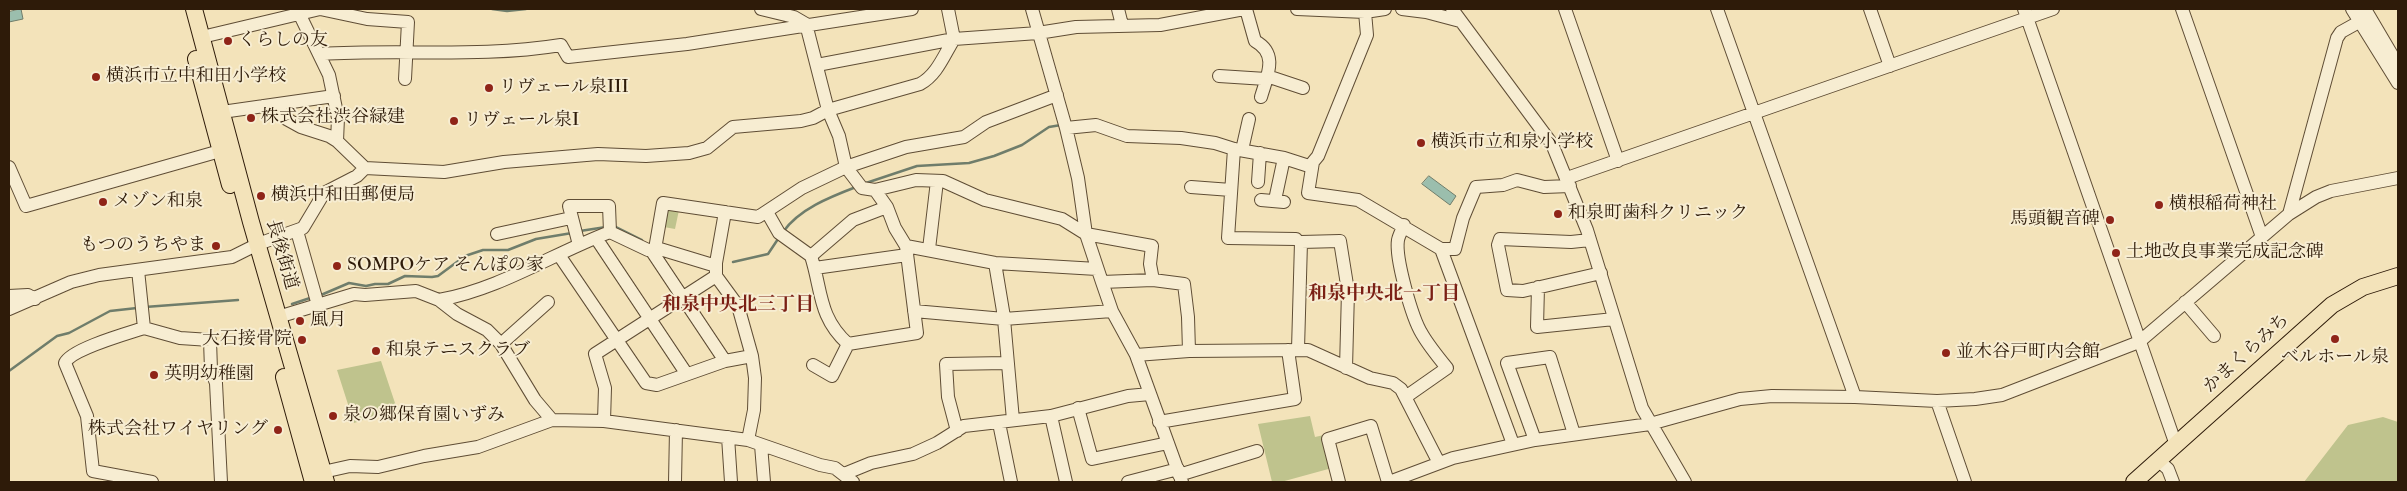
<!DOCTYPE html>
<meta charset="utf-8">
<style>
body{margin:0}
#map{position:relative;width:2407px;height:491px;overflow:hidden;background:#f3e3ba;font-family:"IM FELL Double Pica",serif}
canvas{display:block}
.frame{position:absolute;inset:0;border:10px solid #2e1b09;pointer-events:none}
</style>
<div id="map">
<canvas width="2407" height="491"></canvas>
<div class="frame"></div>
</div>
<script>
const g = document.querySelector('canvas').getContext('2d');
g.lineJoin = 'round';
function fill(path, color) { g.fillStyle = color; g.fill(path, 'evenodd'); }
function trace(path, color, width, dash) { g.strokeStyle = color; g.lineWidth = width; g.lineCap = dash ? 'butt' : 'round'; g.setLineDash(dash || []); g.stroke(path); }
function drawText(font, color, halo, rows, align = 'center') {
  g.font = font + ' "IM FELL Double Pica","Noto Serif JP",serif'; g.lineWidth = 4; g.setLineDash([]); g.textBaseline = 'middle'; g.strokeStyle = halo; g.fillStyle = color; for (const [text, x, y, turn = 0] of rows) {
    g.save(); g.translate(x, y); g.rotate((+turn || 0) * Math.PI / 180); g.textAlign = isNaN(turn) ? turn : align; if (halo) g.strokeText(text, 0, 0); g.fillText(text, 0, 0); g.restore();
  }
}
fill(new Path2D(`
 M670,208L679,210L675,229L664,227L666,210Z
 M381,361L397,409L354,423L337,370Z
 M1310,416L1315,437L1324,435L1332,468L1281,482H1272L1258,424Z
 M2383,417L2398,422V482H2304L2348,425Z`), '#bfc38d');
const water = new Path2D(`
 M21,9L23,19L9,22V12Z
 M1429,176L1456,196L1450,205L1422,184Z`);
fill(water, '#9bbead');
trace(water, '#6f7d6b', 1);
trace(new Path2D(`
 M492,9L507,11L526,9
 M866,183L917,166L969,163L994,156L1022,145L1049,127L1061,125
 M614,226L642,240
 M580,231L606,227
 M783,232C799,209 830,197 856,187
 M733,262L768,254L778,239
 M321,295L349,283L366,286L375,284H388L405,276L432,277L438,276L465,256L483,250H508L536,239L572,233
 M292,304L313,297
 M145,307L238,300
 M9,371L57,336L69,333L110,311L137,308`), '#6f7d6b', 2.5);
const minor = new Path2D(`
 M297,9L329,75L338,118L337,141L365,168L444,172L504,162L598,154L646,156L689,153L707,148L733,127L801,121L813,118L828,110L920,84C937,75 944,55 954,39L1038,33L1076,27L1160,25L1244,9
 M761,9L794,17L806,24L828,110L839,136L846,167L862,188L875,190L887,207L895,228L906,246L917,333L848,344C818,317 822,290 811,256L853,220L887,207
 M1032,9L1066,128L1078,178L1086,234L1102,282L1112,311L1136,355L1182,482
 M1118,9L1122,25
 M1246,9L1255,41C1279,54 1267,76 1261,97
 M1297,9L1365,12L1385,9
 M1402,9L1426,12L1460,21
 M1452,9L1552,144L1587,230L1642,408L1685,482
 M1565,9L1618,161
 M1717,9L1855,397
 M1870,9L1890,66
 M2024,9L2176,445
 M2182,9L2262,237
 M2352,9L2398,83
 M2365,9L2398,65
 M1365,12L1367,35L1318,156L1313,162L1308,193L1358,200L1441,249H1455L1463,218L1476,187L1503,185L1517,180L1544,187L1570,186
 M202,37L320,9L367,19L408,22L405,79
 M321,54C401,49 481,58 561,45L568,57L687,44L912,9
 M817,65L954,39L948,9
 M1219,76L1266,79
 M1267,76L1303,88
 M263,106L301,127L329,136L337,141
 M222,112L334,96
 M1066,128L1096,125L1127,136L1181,138L1215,143L1234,149L1284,158L1312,167
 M1234,149L1228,238L1296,239
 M1242,150L1249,119
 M9,167L26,206L220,151
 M1567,178L2053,9
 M1258,182L1260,153
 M1191,187L1231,190
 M875,190L916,180L943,181L985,200L1062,219L1086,234L1152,246L1150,264L1153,280
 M1261,200L1284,202
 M1275,200L1284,158
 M725,212L716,263V276L738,306L752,356L755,378L754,410L748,440
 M767,212L779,233L811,256
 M2289,214L2316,197L2331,191L2398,178
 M1404,225C1402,230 1399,235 1398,240C1395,258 1412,318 1422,334C1429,346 1438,357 1447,368L1407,396
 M297,231L318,305
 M497,234L571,218
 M596,238L686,373
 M1590,240L1571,242L1500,239L1498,245L1507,290L1523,291L1601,273
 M579,245L569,206H609L610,232
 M906,246L995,263L1097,269
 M655,249L663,203L758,217L802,188L846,167L906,147L964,137L986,122L1057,95
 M929,249L937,181
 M1441,249L1513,444
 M651,250L725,361
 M559,255L646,383L657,385L725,361L752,356
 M995,263L1004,317
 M815,268L907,255
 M138,270L144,328C129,333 71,349 65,363L87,416L93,471L152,482
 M1102,282L1153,280L1184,284L1188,317L1189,351
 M1538,287L1537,327L1614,319
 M9,296L28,295L35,299
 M439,300C500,289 552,254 610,232L648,250L660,249L716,266
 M2185,302L2214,336
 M9,309L71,282L99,275L232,257L258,244L303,228L324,193L357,176L365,168
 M914,311L1004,319L1112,311
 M278,317L354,294L365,295L416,291L439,300L457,314L487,330L501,344L535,400L552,420
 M1004,319L1013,420
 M144,328L180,338L210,340L211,370L216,383L221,482
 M501,344L548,302
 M1298,349L1301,242L1340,241L1348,291L1346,368
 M1136,355L1189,351L1308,350L1370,378L1393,383L1401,389L1439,463
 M813,365L832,376L848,344
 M1937,401L1965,482
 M1078,408L1092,459L1168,443
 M1051,416L1066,482
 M604,421L605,388L595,354L716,276
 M1159,422L1295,399L1288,350
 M999,423L1011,482
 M957,431L948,397L946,364L1007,363
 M728,437L731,482
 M1535,440L1507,363L1550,357L1574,434
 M761,445L764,482
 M2159,461L2168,469L2173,482
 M323,472L350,466L378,467L424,456L478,447L552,420L604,421L748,440L820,465L835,468L853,482
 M844,474L871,463L913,454L937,443L964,426L1051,416L1128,396L1150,394
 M1179,475L1257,451
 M675,482L676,430
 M1128,482L1178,469
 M1339,482L1328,439L1371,426L1388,482
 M1389,482L1453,458L1535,440L1650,424L1740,399L1772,396L1855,397L1937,401L1975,399L2002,395L2139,342L2289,214L2337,38L2341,32L2359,22`);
const major = new Path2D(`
 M194,9L251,222L326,482
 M196,59L230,185
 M284,377L313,482
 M2134,482L2332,305L2363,287L2398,276`);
trace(minor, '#5f4d35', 14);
trace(major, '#2e1b09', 18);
trace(minor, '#f7edd2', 12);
trace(major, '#f3e3ba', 16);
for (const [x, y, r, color] of [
 [228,41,5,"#8f2418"],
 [96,77,5,"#8f2418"],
 [489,88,5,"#8f2418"],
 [251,118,5,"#8f2418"],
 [454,121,5,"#8f2418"],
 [1421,143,5,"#8f2418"],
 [261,196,5,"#8f2418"],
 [103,202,5,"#8f2418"],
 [2159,205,5,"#8f2418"],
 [1558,214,5,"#8f2418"],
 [2110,220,5,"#8f2418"],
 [216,246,5,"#8f2418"],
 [2116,253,5,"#8f2418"],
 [337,266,5,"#8f2418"],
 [300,321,5,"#8f2418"],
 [2335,339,5,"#8f2418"],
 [302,340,5,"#8f2418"],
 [376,351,5,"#8f2418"],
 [1946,353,5,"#8f2418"],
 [154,375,5,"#8f2418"],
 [333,416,5,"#8f2418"],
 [278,430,5,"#8f2418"]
]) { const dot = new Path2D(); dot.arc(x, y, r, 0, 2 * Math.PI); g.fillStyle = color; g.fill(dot); trace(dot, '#f7edd2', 2); }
drawText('18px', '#2e1b09', '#f7edd2', [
 ["くらしの友",238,41],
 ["横浜市立中和田小学校",106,77],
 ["リヴェール泉III",499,88],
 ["株式会社渋谷緑建",261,118],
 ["リヴェール泉I",464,121],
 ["横浜市立和泉小学校",1431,143],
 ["横浜中和田郵便局",271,196],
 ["メゾン和泉",113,202],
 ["横根稲荷神社",2169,205],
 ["和泉町歯科クリニック",1568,214],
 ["馬頭観音碑",2100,220,"right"],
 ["もつのうちやま",206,246,"right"],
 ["土地改良事業完成記念碑",2126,253],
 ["SOMPOケア そんぽの家",347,266],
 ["風月",310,321],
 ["大石接骨院",292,340,"right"],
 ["和泉テニスクラブ",386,351],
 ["並木谷戸町内会館",1956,353],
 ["ベルホール泉",2335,358,"center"],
 ["英明幼稚園",164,375],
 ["泉の郷保育園いずみ",343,416],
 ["株式会社ワイヤリング",268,430,"right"]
], 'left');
drawText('18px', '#2e1b09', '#f7edd2', [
 ["長後街道",281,255,74],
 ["かまくらみち",2247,354,-42]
]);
drawText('bold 19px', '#7a1f14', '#f7edd2', [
 ["和泉中央北一丁目",1384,295],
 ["和泉中央北三丁目",738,306]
]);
</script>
